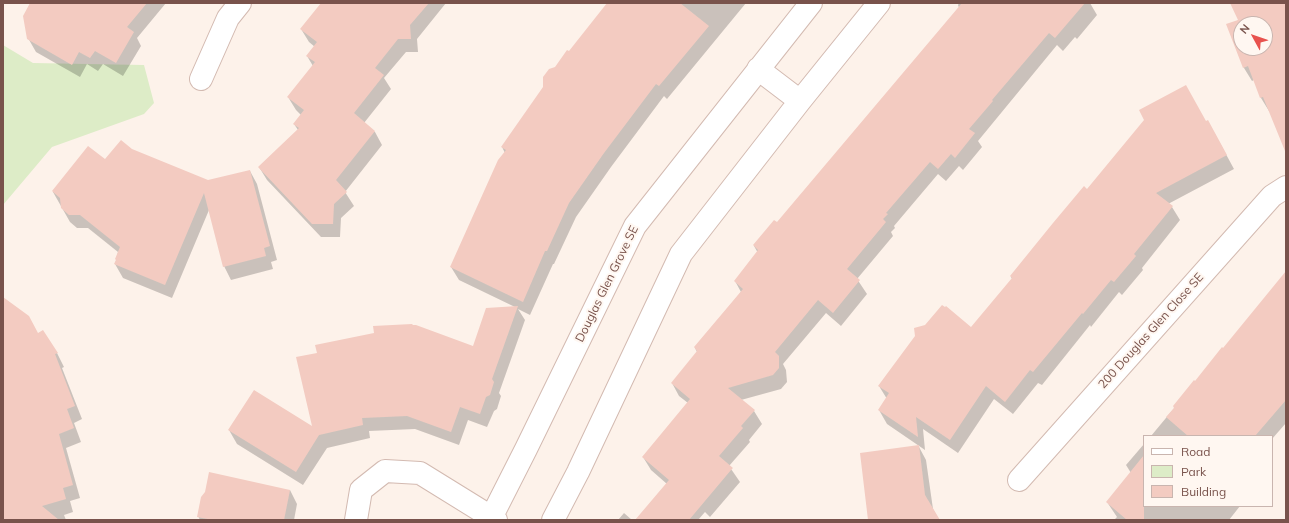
<!DOCTYPE html>
<style>
body{margin:0}
#map{position:relative;width:1289px;height:523px;overflow:hidden;background:#fdf2ea;font-family:Mulish,sans-serif}
canvas{display:block}
.frame{position:absolute;inset:0;border:4px solid #79534c;pointer-events:none}
.legend{position:absolute;left:1143px;top:435px;width:130px;height:72px;box-sizing:border-box;background:#fff7f1;border:1px solid #c9b5af;margin:0;padding:5px 7px;list-style:none;font-size:12px;color:#79534c}
.legend li{display:flex;align-items:center;gap:8px;height:20px}
.legend b{width:20px;border:1px solid #c9b5af}
.north{position:absolute;left:1233px;top:16px;width:40px;height:40px;box-sizing:border-box;background:#fff7f1;border:1px solid #c9b5af;border-radius:50%;rotate:310deg;font-size:11px;font-weight:700;line-height:16px;text-align:center;color:#79534c}
.north::after{content:'';display:block;margin:auto;width:14px;height:18px;background:#e8524e;clip-path:polygon(50% 0,100% 100%,50% 72%,0 100%)}
</style>
<div id="map">
<canvas width="1289" height="523"></canvas>
<div class="frame"></div>
<ul class="legend">
<li><b style="height:5px;background:#fff"></b>Road</li>
<li><b style="height:11px;background:#ddecc7"></b>Park</li>
<li><b style="height:11px;background:#f3cbc1"></b>Building</li>
</ul>
<div class="north">N</div>
</div>
<script>
const g = document.querySelector('canvas').getContext('2d');
g.lineJoin = 'round';
function fill(path, color) { g.fillStyle = color; g.fill(path, 'evenodd'); }
function trace(path, color, width, dash) { g.strokeStyle = color; g.lineWidth = width; g.lineCap = dash ? 'butt' : 'round'; g.setLineDash(dash || []); g.stroke(path); }
function drawText(font, color, halo, rows, align = 'center') {
  g.font = font + ' Mulish,sans-serif'; g.lineWidth = 4; g.setLineDash([]); g.textBaseline = 'middle'; g.strokeStyle = halo; g.fillStyle = color; for (const [text, x, y, turn = 0] of rows) {
    g.save(); g.translate(x, y); g.rotate((+turn || 0) * Math.PI / 180); g.textAlign = isNaN(turn) ? turn : align; if (halo) g.strokeText(text, 0, 0); g.fillText(text, 0, 0); g.restore();
  }
}
fill(new Path2D(`
 M3,45L33,63L144,65L154,103L144,114L52,147L3,205Z`), '#ddecc7');
fill(new Path2D(`
 M31,3H166L137,38L141,46L123,76L103,64L98,71L87,64L80,77L36,52L28,38Z
 M324,3H446L417,39L418,52H406L384,78L391,89L364,123L375,132L382,145L345,192L354,206L341,218L340,237H321L267,180L259,167L298,130L294,124L301,115L296,110L288,97L313,66L307,56L315,47L309,42L301,29Z
 M617,3H746L667,99L664,96L611,167L576,217L554,264H553L530,315L518,309L525,320L499,393L501,396L497,409L494,411L487,427L468,420L459,445L415,429L369,431L370,438L327,448L303,485L237,444L229,430L313,428L473,348L515,307L459,280L451,267L505,153L502,147L544,87L555,68Z
 M959,3H1090L1097,15L1077,39L1075,37L1063,51L1057,45L978,141L982,147L963,170L959,166L946,181L938,174L894,226L895,228L891,232L893,236L857,279L867,294L841,326L826,313L783,364L786,370L787,382L781,389L741,400L754,411L762,424L749,440L750,442L729,466L740,482L710,517L705,512L698,520H637L667,484L651,470L643,457L688,403L679,396L672,383L697,352L695,348L741,292L735,281L758,253L754,246L777,224L959,8L958,5Z
 M1231,3H1286V129L1269,111L1261,98L1254,80L1252,81L1244,68L1228,25L1239,20ZM1241,24H1265V48H1241Z
 M1205,122L1215,134L1234,169L1168,204L1172,207L1180,220L1142,268L1143,270L1122,295L1119,292L1091,327L1090,325L1042,385L1038,383L1013,414L994,399L958,453L923,429L925,450L887,424L879,410L887,399L879,386L972,329L1012,279L1011,277L1087,190Z
 M132,150L208,182L250,171L257,184L277,260L271,262L273,269L231,280L224,266L209,210L172,298L123,278L115,264L118,252L88,228H77L70,222L53,192L105,161Z
 M3,298L57,353L64,367L62,368L82,419L74,423L81,442L66,448L80,498L70,501L73,512L64,515L66,520H3Z
 M1286,298V423L1272,439V436H1151L1195,383Z
 M1144,444V506H1240L1229,520H1114L1117,517L1107,502L1131,473L1126,465Z
 M919,447L926,460L933,509L939,520H869Z
 M290,490L297,504L294,520H200L198,516Z
 M624,513L632,520H618Z`), '#0003');
fill(new Path2D(`
 M30,3H147L127,27L134,32L116,63L95,51L90,58L79,52L72,65L27,39L23,16Z
 M321,3H429L410,25L411,39H398L375,68L384,75L354,113L375,131L336,180L347,192L334,204L333,224H312L258,167L299,128L293,124L304,110L287,97L315,62L306,56L317,42L300,29Z
 M607,3H680L709,26L659,86L656,84L604,153L569,203L547,251H545L523,302L450,267L498,160L506,150L501,147L543,87V77L549,69L555,67L567,50L569,51Z
 M962,3H1085L1055,38L1049,33L992,100L993,101L969,129L975,133L955,158L951,154L938,169L930,162L886,213L888,214L883,219L886,222L847,269L860,280L833,313L818,300L775,352L779,356V368L773,375L728,388L755,410L741,426L743,428L719,456L733,468L731,470L689,520H635L669,480L642,457L690,399L671,383L697,351L694,347L743,289L734,281L758,250L753,245L774,220L777,222Z
 M1230,3H1286V151H1285L1263,97L1260,98L1248,66L1243,68L1226,24L1238,20ZM1241,24H1265V48H1241Z
 M1186,85L1206,121L1208,120L1227,155L1156,193L1173,206L1134,254L1136,256L1114,282L1111,280L1083,314L1082,313L1033,372L1030,370L1005,402L986,386L950,440L916,417L918,437L878,410L889,393L878,386L915,336L914,328L925,325L942,305L945,307L946,306L971,327L1012,278L1010,276L1053,223L1084,186L1087,189L1144,120L1139,110Z
 M121,140L132,149L208,180L250,170L270,246L264,248L266,256L223,267L204,193L165,285L114,264L116,260L115,259L120,247L80,215H69L61,208L60,198L52,191L88,146L105,159Z
 M1286,271V400L1255,436H1188L1166,417L1174,408L1173,406L1194,380L1195,381L1222,347L1223,348Z
 M3,297L29,316L38,333L43,330L58,353L55,354L75,406L67,409L74,428L59,434L73,485L63,488L66,499L42,506L59,520H3Z
 M518,306L492,379L494,382L490,395L486,397L480,414L460,407L451,432L407,416L362,418L363,425L319,435L296,472L228,430L254,390L312,426L296,357L317,353L315,345L374,333L373,326L412,324L413,325H416L473,346L486,308Z
 M919,445L925,495L940,520H868L860,453Z
 M1144,455V520H1127L1106,502Z
 M209,472L290,490L284,520H213L197,517L201,497L205,492Z`), '#f3cbc1');
const street = new Path2D(`
 M758,69L800,101
 M201,79L228,18L240,3
 M1019,480L1272,196L1286,187
 M356,520L361,490L385,471L420,473L496,520
 M490,520L526,449L635,226L811,3
 M553,520L578,472L681,254L800,101L879,3`);
trace(street, '#d3bab1', 24);
trace(street, '#fff', 22);
drawText('12px', '#79534c', '#fff7f1', [
 ["Douglas Glen Grove SE",607,284,-64],
 ["200 Douglas Glen Close SE",1151,331,-48]
]);
</script>
